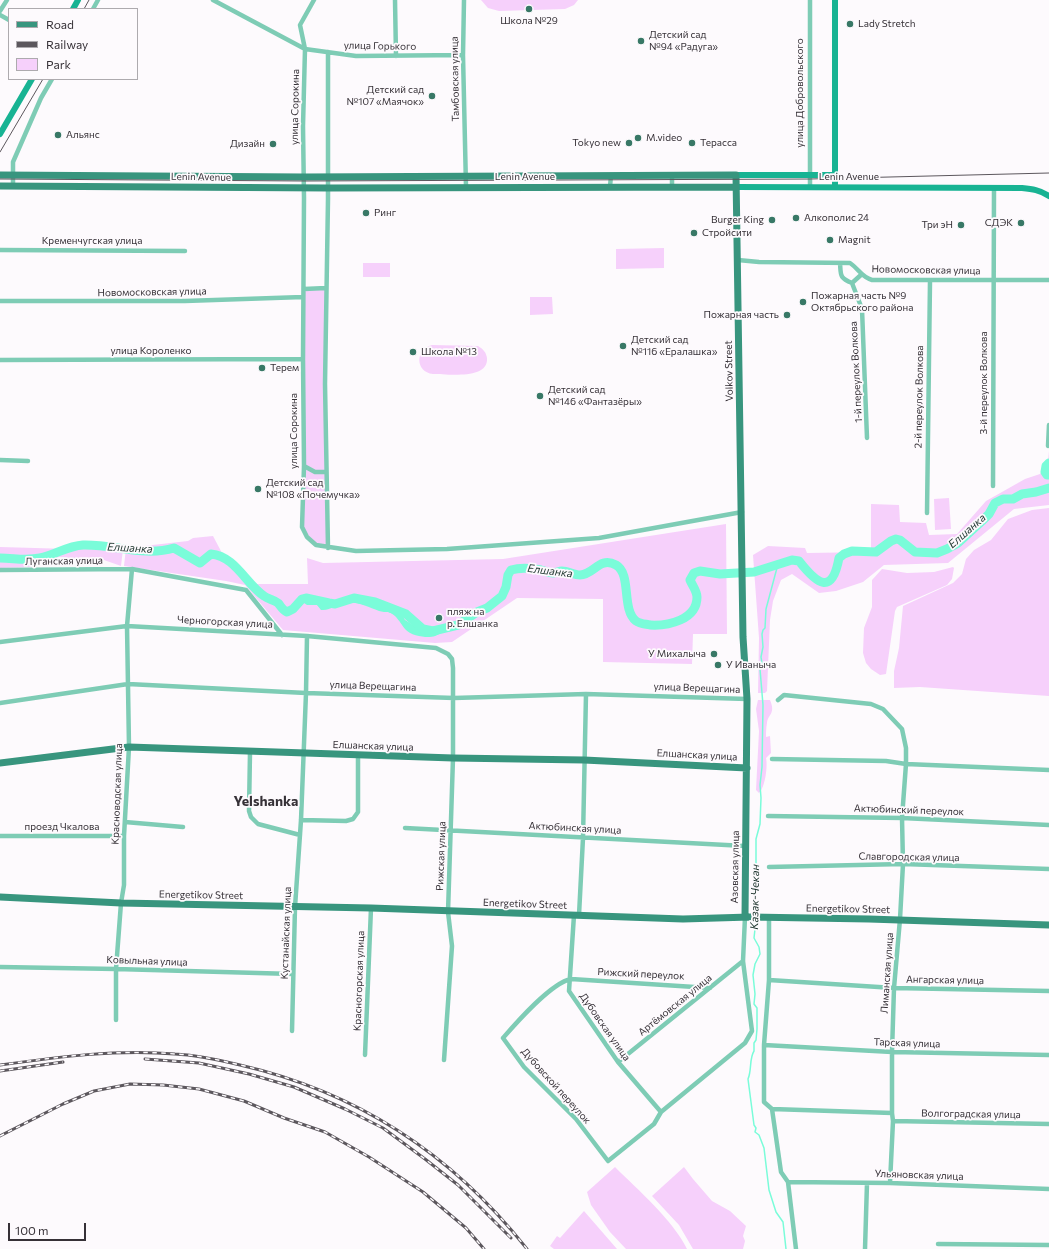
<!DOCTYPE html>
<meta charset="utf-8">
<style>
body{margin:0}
#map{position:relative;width:1049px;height:1249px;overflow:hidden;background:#fdfafd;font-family:Commissioner,sans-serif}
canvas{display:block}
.legend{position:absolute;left:8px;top:8px;width:130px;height:72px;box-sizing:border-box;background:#fdfafd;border:1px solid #adaaae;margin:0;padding:5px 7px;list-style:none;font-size:12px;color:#363137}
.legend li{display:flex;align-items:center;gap:8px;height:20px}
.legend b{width:20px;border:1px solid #adaaae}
.scale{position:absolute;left:8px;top:1223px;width:78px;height:18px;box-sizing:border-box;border:2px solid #363137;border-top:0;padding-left:5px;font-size:12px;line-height:14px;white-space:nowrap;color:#363137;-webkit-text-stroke:3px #fdfafd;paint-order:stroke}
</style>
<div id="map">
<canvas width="1049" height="1249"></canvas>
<ul class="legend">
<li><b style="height:5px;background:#38957e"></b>Road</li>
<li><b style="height:5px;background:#5c575d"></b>Railway</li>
<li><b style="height:11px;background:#f6d0fb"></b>Park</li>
</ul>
<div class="scale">100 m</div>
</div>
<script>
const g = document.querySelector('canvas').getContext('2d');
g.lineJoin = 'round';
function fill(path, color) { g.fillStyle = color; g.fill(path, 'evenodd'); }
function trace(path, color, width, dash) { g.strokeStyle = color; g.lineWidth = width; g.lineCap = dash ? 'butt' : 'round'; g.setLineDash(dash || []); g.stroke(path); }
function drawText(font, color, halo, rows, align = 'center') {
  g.font = font + ' Commissioner,sans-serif'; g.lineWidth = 3.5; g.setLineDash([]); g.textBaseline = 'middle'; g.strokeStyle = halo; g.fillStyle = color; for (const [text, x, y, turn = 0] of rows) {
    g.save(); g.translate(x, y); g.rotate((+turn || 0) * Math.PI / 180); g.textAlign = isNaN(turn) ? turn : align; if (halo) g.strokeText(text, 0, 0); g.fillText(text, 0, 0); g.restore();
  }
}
fill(new Path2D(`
 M481,0H578L574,5L565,9L499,11L488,8Z
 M664,248V268L616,269V249Z
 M363,263H390V277H363Z
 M326,288L328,548L316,545L302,527L304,289Z
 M530,297H552L553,314L530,315Z
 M432,345L478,346C483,349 486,352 487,358C489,380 447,374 433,374C415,372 415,349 432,345Z
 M1049,451V505L1014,509L948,563L884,565L863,582L836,591L819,593L792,574L781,580L773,601L770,620L767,691L765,693H758L759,638L753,555L768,546L805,548L807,553L871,552V504L899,505L900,522L926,523L929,535L957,534L986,501L1025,479L1040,474L1048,461Z
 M949,498L951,529L935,530L934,499Z
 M1049,508V696L920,687L894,688V671L899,648L903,606L953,583L962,574L966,559L974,550L991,540L1008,519L1032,510Z
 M726,524L727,634H693L692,664L603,662V599L517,598L452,642L435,643L283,630L245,585L226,581L124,566L126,548L188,541L193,538L213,536L222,553L251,584H308L307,558L323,563L503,559Z
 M107,544L120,546V548L123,549L121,566L104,560L59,557L30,567L0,568V547L70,549Z
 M953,567L954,568L952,579L947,585L897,607L895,611L886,674L880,675L871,669L866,663L863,653L864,628L872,607V580L882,569L907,573L934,572Z
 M758,700H770C776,714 768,714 767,723C766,728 766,733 766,737L770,736L771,753L766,758C768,766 765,788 759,793L756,790L759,731L756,709Z
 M615,1167C638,1190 673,1220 687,1249H626L610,1232L591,1205L587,1192Z
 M684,1167L693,1179L712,1201L730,1211L746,1226L743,1236L745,1241L743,1249H693L679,1225L652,1196Z
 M584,1211L617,1249H554L550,1246L557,1236L560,1238Z`), '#f6d0fb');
fill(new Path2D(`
 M307,598L319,599L323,602C340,601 352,597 370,602L372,601L384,602L387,608H393L400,612L405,620L423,631L432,627L437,629L440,628L441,632C438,636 433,637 428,637C421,637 410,635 405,629C400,623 397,615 388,612C386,612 382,612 379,611C368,607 357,601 344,603C336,604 331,611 321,610L317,605H307L301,601Z`), '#7afcd9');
trace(new Path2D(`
 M756,914L754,889L756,866V839L760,824L761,798L760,785L762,767L763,705L760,669L762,663L761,657L763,647L762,634L763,630L765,628L766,609L778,564
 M756,920L754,938L759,947L760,954L755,964L753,975L755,994L754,1004L757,1008V1029L756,1040L754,1043V1051C749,1059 752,1070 748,1079L754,1125L756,1128L755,1132L759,1135L764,1148L769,1190L776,1212L783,1222L786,1249`), '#7afcd9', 1.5);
trace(new Path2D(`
 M1049,463L1046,466L1045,472L1047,475H1049
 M0,558C14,558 26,561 40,558C55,555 67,546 83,545C114,544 144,557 174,548L200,563L211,554C235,556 246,584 264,596C268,599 274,600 278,603C281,606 282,610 287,612L293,609L302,599L306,598L329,603L335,604L354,598L375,602L406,614L423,629L433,631L458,625L477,612L487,608L502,596L506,587L508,575L511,570C521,567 531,568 541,570C545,571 549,573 553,573C556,573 559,571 562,571C568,571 574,575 580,575C594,575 599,556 616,565C632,574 621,609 636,621C640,624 646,624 650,625C668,626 697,620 697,597C697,591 692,585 690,580L694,573L700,571L720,574L754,572L792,560L799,561C817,584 832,596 839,558L844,554L852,551L876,552L891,541L896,539L900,540L915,552L937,553L947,549L958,543L982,521L989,514L995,503L1003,499H1013L1022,494L1036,492L1049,488`), '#7afcd9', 9);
trace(new Path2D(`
 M213,0L305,49L356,56L463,55
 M314,0L300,25L305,49L303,126L304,198L303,359L304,466L302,527L307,537L316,545L356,551L447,549L599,538L742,512
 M395,0L396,56
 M464,0L463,55L466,187
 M810,0V186
 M93,9L98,0
 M0,11L7,0
 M0,15L9,20
 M328,52V199L325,384L328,548
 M13,186V162L41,98L52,79
 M610,187L611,175
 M672,187V175
 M0,250L185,251
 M738,260L759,262L850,263C859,269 861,277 872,280H1049
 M840,263C841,275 839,278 852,283L862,274
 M852,283L862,309L867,438
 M304,289L326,288
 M0,301H185L303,297
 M0,360L303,359
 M1048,446L1049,425
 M0,460L28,461
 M304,466L315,472H326
 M993,486L994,188
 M927,513L930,281
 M0,570L132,569L246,590L282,635
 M0,642L127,626L307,636L436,648L448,654L452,659L453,668V758L448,912L452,946L444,1060
 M778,700L784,695L871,704L883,709L902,729L906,748V764L902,818L903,864L900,919L894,988L892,1052V1113L893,1121L890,1183
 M0,703L128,684L306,693L454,698L586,694L747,699
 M250,752L249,811L251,817L258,824L300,835
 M772,759L886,761L906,764L1049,770
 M768,816L902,818L1049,825
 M301,820L346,821L353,819L358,812V755
 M125,822L183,827
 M405,828L745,846
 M0,836H124
 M769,867L903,864L1049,869
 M574,915L569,991L618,1062L661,1112
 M579,915L583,838L586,694
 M769,918V980L764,1045V1102L772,1109L781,1172L788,1182L796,1249
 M0,967L116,969L293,974
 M769,980L894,988L1049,991
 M710,988L571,979C551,983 517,1022 503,1038L524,1067L576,1119L608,1161L654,1124L661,1112L745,1043L752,1031L743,961L745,917
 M116,1020V969L121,903L124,885V836L129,747L127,626L132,569
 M292,1031L295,907L301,820L306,693L307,636
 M764,1045L892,1052L1049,1055
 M365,1055L371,908
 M618,1062L743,961
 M772,1109L892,1113
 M893,1121L1049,1124
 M788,1182L890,1183L1049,1189
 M938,1244L1049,1245
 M865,1249L867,1183`), '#7eccb5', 4.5);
trace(new Path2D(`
 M835,0V186
 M73,9L78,0
 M0,134L32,79
 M736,175H835
 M736,187L1022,188C1032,189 1040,190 1049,196`), '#18b393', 6);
trace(new Path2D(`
 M0,175L304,177L736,175L743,637L747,699L745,917
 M0,186L328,188L736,187
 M0,763L129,747L453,758L584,760L747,768
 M0,897L121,903L371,908L683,919L750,917L869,919L1049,925`), '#38957e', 7);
trace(new Path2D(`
 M84,9L89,0
 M0,152L43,79
 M0,179L304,181L810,179L1049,173`), '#5c575d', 1);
const rail = new Path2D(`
 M145,1059L199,1063L249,1074L294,1087L345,1109L383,1128L425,1159L458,1185L511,1238
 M0,1065C58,1057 116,1049 175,1054C197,1055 219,1060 240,1065C358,1092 452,1154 527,1249
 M0,1071L63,1062
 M0,1136L63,1104L94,1091L130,1084L163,1085L199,1089L244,1101L284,1118L325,1132L369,1157L423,1192L466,1228L484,1249`);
trace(rail, '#5c575d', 3);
trace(rail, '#fdfafd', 1.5, [4.5]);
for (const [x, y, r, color] of [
 [529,9,4,"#387866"],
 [850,24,4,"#387866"],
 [641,41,4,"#387866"],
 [432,96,4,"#387866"],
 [58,135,4,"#387866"],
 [638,138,4,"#387866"],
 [629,143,4,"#387866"],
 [692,143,4,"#387866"],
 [273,144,4,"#387866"],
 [366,213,4,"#387866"],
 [796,218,4,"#387866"],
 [772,220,4,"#387866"],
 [1021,223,4,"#387866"],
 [961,225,4,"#387866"],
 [694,233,4,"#387866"],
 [830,240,4,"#387866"],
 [803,302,4,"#387866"],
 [787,315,4,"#387866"],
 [623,346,4,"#387866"],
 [413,352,4,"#387866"],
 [262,368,4,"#387866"],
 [540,396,4,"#387866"],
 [258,489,4,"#387866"],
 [439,618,4,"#387866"],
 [714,654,4,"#387866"],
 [718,665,4,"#387866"]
]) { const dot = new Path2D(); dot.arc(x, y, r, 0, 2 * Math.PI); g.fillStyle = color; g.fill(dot); trace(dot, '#fdfafd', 1.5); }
drawText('10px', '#363137', '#fdfafd', [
 ["Школа №29",529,21,"center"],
 ["Lady Stretch",858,24],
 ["Детский сад",649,35],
 ["№94 «Радуга»",649,47],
 ["Детский сад",424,90,"right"],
 ["№107 «Маячок»",424,102,"right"],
 ["Альянс",66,135],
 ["M.video",646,138],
 ["Tokyo new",621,143,"right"],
 ["Терасса",700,143],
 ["Дизайн",265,144,"right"],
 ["Ринг",374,213],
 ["Алкополис 24",804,218],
 ["Burger King",764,220,"right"],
 ["СДЭК",1013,223,"right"],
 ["Три эН",953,225,"right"],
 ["Стройсити",702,233],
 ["Magnit",838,240],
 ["Пожарная часть №9",811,296],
 ["Октябрьского района",811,308],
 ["Пожарная часть",779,315,"right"],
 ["Детский сад",631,340],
 ["№116 «Ералашка»",631,352],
 ["Школа №13",421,352],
 ["Терем",270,368],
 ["Детский сад",548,390],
 ["№146 «Фантазёры»",548,402],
 ["Детский сад",266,483],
 ["№108 «Почемучка»",266,495],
 ["пляж на",447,612],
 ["р. Елшанка",447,624],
 ["У Михалыча",706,654,"right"],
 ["У Иваныча",726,665]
], 'left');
drawText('10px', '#363137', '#fdfafd', [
 ["улица Горького",380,46,1],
 ["Тамбовская улица",455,79,-91],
 ["улица Добровольского",800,93,-90],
 ["улица Сорокина",295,107,-89],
 ["Lenin Avenue",201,177,1],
 ["Lenin Avenue",525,177],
 ["Lenin Avenue",849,177],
 ["Кременчугская улица",92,241],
 ["Новомосковская улица",926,270,1],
 ["Новомосковская улица",152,292,-1],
 ["улица Короленко",151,351],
 ["Volkov Street",729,371,-91],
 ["1-й переулок Волкова",856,372,-93],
 ["3-й переулок Волкова",984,383,-90],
 ["2-й переулок Волкова",919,397,-89],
 ["улица Сорокина",294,431,-90],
 ["Луганская улица",64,561,-1],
 ["Черногорская улица",225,622,3],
 ["улица Верещагина",373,686,2],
 ["улица Верещагина",697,688,2],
 ["Елшанская улица",373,746,2],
 ["Елшанская улица",697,755,3],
 ["Красноводская улица",117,794,-88],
 ["Актюбинский переулок",909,810,2],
 ["проезд Чкалова",62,827],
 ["Актюбинская улица",575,828,3],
 ["Рижская улица",441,856,-88],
 ["Славгородская улица",909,857,1],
 ["Азовская улица",735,867,-89],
 ["Energetikov Street",201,895,1],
 ["Energetikov Street",525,904,2],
 ["Energetikov Street",848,909,1],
 ["Кустанайская улица",286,933,-88],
 ["Ковыльная улица",147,961,2],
 ["Лиманская улица",887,973,-86],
 ["Рижский переулок",641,974,3],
 ["Ангарская улица",945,980,1],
 ["Красногорская улица",359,981,-88],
 ["Артёмовская улица",675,1005,-39],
 ["Дубовская улица",605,1027,55],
 ["Тарская улица",907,1043,2],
 ["Дубовской переулок",556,1086,48],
 ["Волгоградская улица",971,1114,1],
 ["Ульяновская улица",919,1175,2]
]);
drawText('italic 11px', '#1d342d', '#fdfafd', [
 ["Елшанка",967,531,-41],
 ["Елшанка",130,548,3],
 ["Елшанка",550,571,7],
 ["Казак-Чекан",755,897,-89]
]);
drawText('bold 14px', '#363137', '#fdfafd', [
 ["Yelshanka",266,801]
]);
</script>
